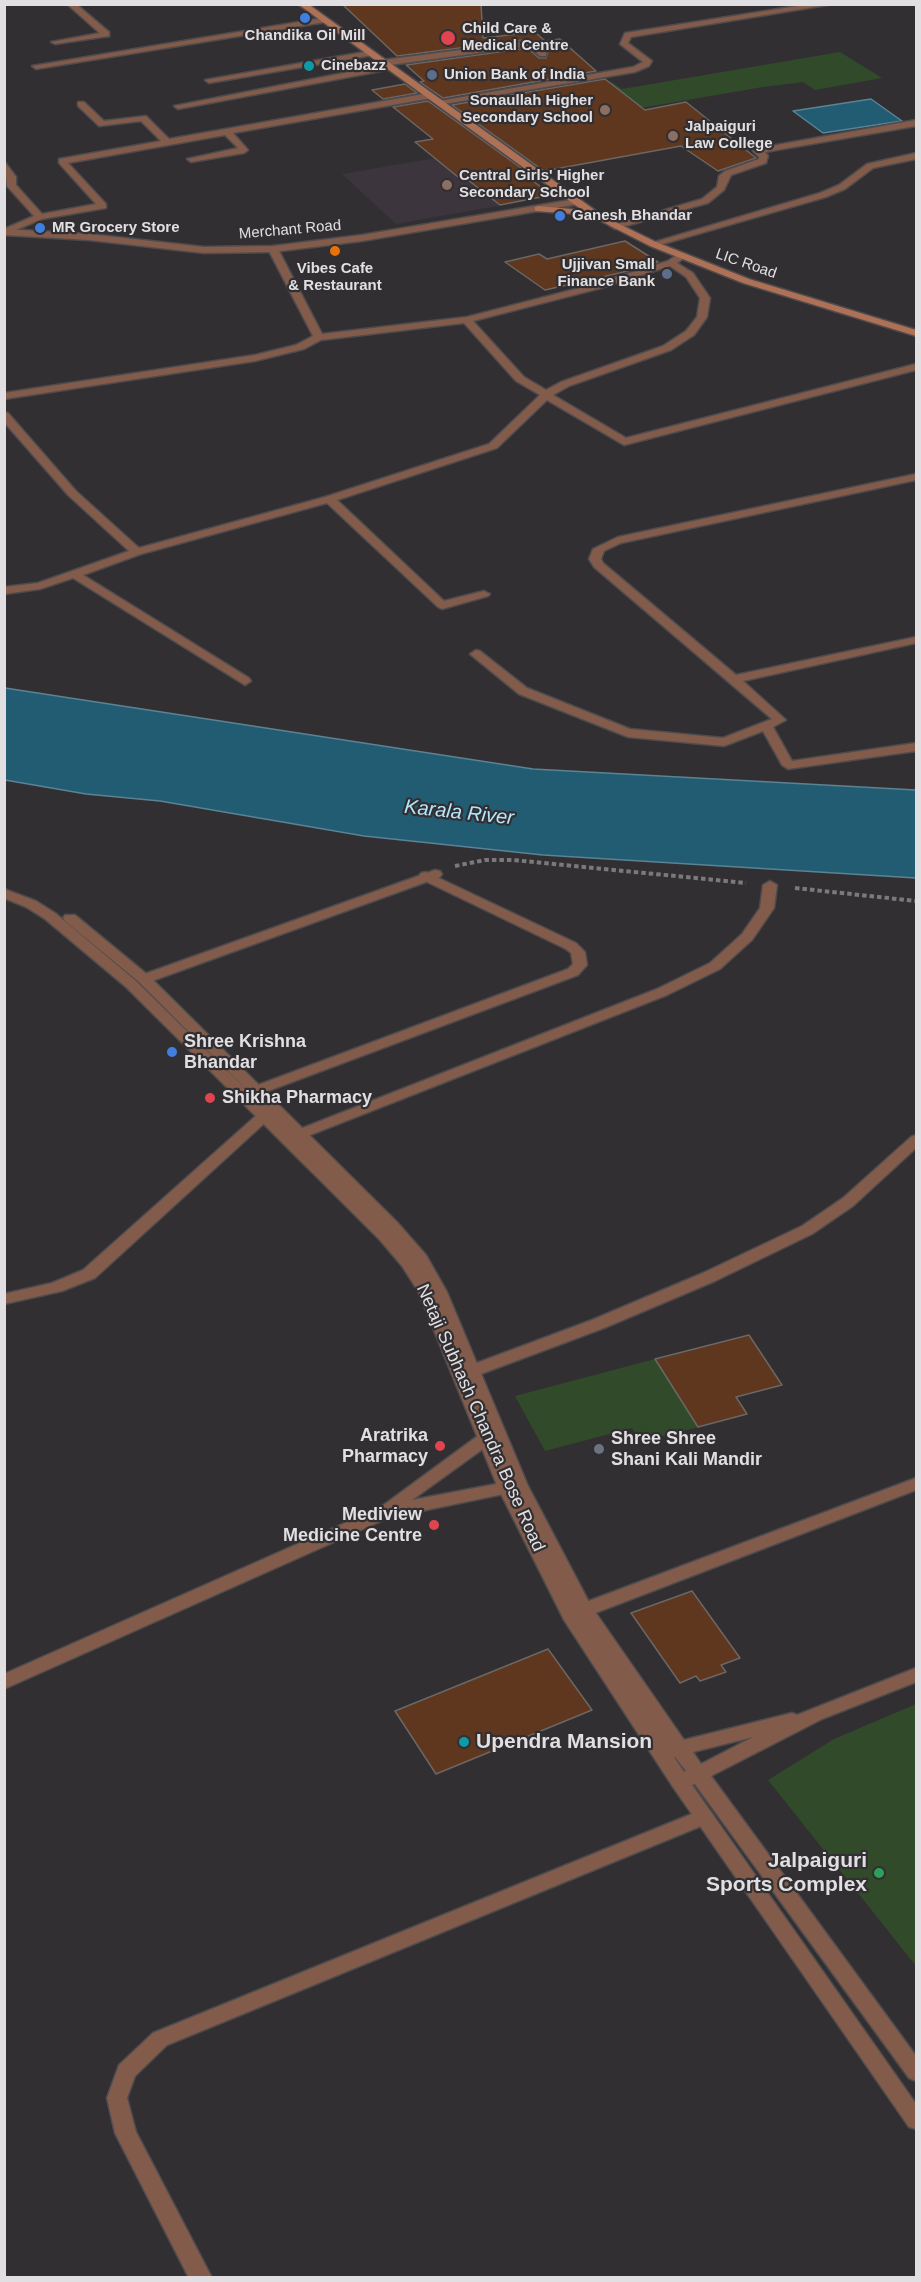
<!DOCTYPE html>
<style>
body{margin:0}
#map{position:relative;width:921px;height:2282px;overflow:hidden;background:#322f32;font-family:Helvetica,sans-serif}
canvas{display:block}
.frame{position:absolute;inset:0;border:6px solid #e1dfe1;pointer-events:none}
</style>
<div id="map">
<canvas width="921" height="2282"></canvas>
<div class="frame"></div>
</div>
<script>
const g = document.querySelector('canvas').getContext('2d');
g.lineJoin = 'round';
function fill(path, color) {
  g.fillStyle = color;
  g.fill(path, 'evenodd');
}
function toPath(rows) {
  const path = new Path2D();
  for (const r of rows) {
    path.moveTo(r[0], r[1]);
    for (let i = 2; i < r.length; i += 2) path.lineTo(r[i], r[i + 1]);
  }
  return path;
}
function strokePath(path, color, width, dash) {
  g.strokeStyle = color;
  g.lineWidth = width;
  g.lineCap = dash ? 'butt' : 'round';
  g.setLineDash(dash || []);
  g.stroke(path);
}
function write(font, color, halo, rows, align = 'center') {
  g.font = font + ' Helvetica,sans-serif';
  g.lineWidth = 4.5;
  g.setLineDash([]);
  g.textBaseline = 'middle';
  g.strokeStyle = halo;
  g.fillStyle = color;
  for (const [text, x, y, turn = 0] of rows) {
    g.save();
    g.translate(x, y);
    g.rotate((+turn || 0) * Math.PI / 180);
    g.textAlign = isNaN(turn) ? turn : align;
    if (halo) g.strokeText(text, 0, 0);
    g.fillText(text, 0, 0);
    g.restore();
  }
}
fill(toPath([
 [495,148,554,196,396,224,342,174]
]), '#3c353d');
fill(toPath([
 [840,52,882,78,815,90,803,82,763,87,617,112,582,87,612,82,622,89],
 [655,1359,698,1427,641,1442,632,1428,545,1451,515,1396],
 [916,1704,916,1966,768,1780,834,1739]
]), '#314a2a');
const water = toPath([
 [871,99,902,121,823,133,793,111,871,99],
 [5,688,533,769,916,790,916,878,543,855,364,836,160,801,86,794,5,780,5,688]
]);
fill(water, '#225c73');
strokePath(water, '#5b8394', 1.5);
const building = toPath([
 [342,4,481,4,483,38,535,32,545,41,560,39,596,71,443,98,420,82,424,81,406,65,527,48,539,58,546,58,548,52,530,39,397,56,342,4],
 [605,79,645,110,686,102,756,158,718,171,681,146,544,171,452,105,605,79],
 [405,84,417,93,383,99,372,90,405,84],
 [428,101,528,173,524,174,551,195,500,205,463,176,458,177,415,142,433,139,393,107,428,101],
 [625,241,658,262,628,271,545,290,505,262,539,254,547,259,625,241],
 [749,1335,782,1385,736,1397,747,1414,698,1427,655,1359,749,1335],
 [692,1591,740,1658,721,1665,726,1672,700,1681,696,1676,680,1683,631,1613,692,1591],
 [548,1649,592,1710,436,1774,395,1711,548,1649]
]);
fill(building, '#5f361e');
strokePath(building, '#6b6764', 1.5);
const service = toPath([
 [106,32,109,32,109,36,55,44,51,42,106,32],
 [429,93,433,96,432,98,233,133,248,150,244,153,191,162,187,159,238,148,225,135,68,163,106,204,106,208,42,219,4,235,4,229,34,216,7,186,4,161,16,177,16,185,42,214,96,204,59,163,59,159,161,141,141,121,99,126,78,106,78,102,84,102,104,121,146,116,169,139,429,93],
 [435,870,440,871,442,874,440,877,149,982,139,982,137,979,139,976,435,870]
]);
const minor = toPath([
 [67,4,76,4,109,32,109,36,103,36,67,4],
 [810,4,833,4,631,37,628,43,652,61,649,66,635,72,438,105,434,102,633,67,643,62,620,44,625,33,810,4],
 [323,18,327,20,326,22,36,69,32,66,323,18],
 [530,41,546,52,546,56,540,56,528,46,390,65,393,67,392,69,178,109,174,106,385,65,379,63,383,60,530,41],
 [370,51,374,53,373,55,209,83,205,80,370,51],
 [916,120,916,126,765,152,768,156,766,163,731,175,724,190,708,203,615,229,610,226,702,199,717,187,719,176,725,171,759,159,759,157,753,151,754,149,916,120],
 [916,153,916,159,873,168,845,189,826,197,656,246,648,244,820,193,839,185,867,164,916,153],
 [273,246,278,249,322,334,467,317,595,284,668,261,678,254,684,254,684,258,677,263,693,273,710,298,707,317,694,335,671,350,569,386,553,395,626,438,916,364,916,370,624,445,547,400,497,448,337,500,444,601,484,591,490,594,488,596,442,609,438,607,327,503,141,554,83,575,249,678,251,681,245,685,73,578,40,589,4,594,4,587,38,583,129,551,68,495,4,422,4,412,8,413,76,491,139,548,325,497,489,444,540,395,516,381,464,323,321,340,304,349,255,361,4,399,4,393,255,355,296,345,313,336,268,249,273,246],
 [670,266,686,277,700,298,697,317,686,331,663,346,561,382,546,390,524,377,473,321,601,288,670,266],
 [916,474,916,480,621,543,604,551,601,559,603,563,736,675,916,637,916,643,743,681,786,720,773,727,792,761,916,743,916,751,788,769,782,765,763,731,724,746,628,737,519,694,470,654,476,650,480,651,527,688,630,729,723,738,772,719,594,567,589,559,593,549,618,537,916,474],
 [426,872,576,943,585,952,587,965,578,975,260,1094,250,1094,248,1091,250,1088,568,969,573,964,571,953,566,949,421,879,419,876,421,873,426,872],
 [770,881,777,885,774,908,752,940,720,969,667,995,305,1137,300,1139,293,1134,295,1131,657,989,710,963,742,934,760,908,763,885,770,881],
 [264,1111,271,1116,269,1119,95,1278,62,1291,4,1304,4,1294,52,1283,83,1270,259,1113,264,1111],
 [916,1135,916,1148,853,1206,812,1234,715,1281,604,1328,478,1375,472,1377,466,1375,464,1371,466,1367,592,1320,703,1273,802,1226,843,1198,911,1137,916,1135],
 [485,1433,491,1435,493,1439,491,1443,412,1500,507,1482,513,1484,516,1488,513,1492,388,1518,4,1689,4,1674,381,1507,479,1435,485,1433],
 [916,1478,916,1490,590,1615,584,1617,578,1615,575,1610,578,1605,916,1478],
 [704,1809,711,1812,714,1817,711,1822,167,2045,135,2076,127,2098,136,2132,212,2278,189,2278,115,2133,107,2098,119,2065,153,2033,704,1809]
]);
const tertiary = toPath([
 [576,199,581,202,579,204,362,241,273,252,204,253,89,240,4,235,4,229,89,234,204,247,273,246,362,235,576,199],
 [4,889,36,901,55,913,136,981,262,1105,139,982,65,921,63,918,65,915,75,915,149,976,397,1222,426,1255,447,1292,528,1486,591,1606,684,1740,792,1713,797,1715,916,1668,916,1682,822,1719,711,1776,916,2056,916,2081,909,2078,695,1784,692,1785,916,2104,916,2129,909,2127,673,1787,564,1620,498,1488,418,1291,402,1266,379,1239,126,987,45,919,26,907,4,898,4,889],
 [753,1737,701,1764,693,1752,753,1737],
 [674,1757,675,1757,686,1771,684,1772,674,1757]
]);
const secondary = toPath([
 [298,4,308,4,603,216,656,242,749,279,916,330,916,336,743,283,650,246,589,215,535,211,535,207,538,206,582,210,298,4]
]);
strokePath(service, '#4e4b4e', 3);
strokePath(minor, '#4e4b4e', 3);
strokePath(tertiary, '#4e4b4e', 3);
strokePath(secondary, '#4e4b4e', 3);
strokePath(toPath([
 [455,866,485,860,513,860,746,883],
 [795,888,916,901]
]), '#7b797b', 4, [4.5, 3]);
fill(service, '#825b4a');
fill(minor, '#825b4a');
fill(tertiary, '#825b4a');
fill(secondary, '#af7156');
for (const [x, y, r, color] of [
 [305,18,6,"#3f7fe0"],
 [448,38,8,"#e0444e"],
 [309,66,6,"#0f9aa8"],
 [432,75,6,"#5c6f8a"],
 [605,110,6,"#8d6e63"],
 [673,136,6,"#8d6e63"],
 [447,185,6,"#8d6e63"],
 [560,216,6,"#3f7fe0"],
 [40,228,6,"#3f7fe0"],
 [335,251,6,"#e8710a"],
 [667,274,6,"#5c6f8a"],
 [172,1052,6,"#3f7fe0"],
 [210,1098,6,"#e0444e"],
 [440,1446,6,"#e0444e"],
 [599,1449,6,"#6b7280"],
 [434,1525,6,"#e0444e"],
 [464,1742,6,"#0f9aa8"],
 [879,1873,6,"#2e9e5b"]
]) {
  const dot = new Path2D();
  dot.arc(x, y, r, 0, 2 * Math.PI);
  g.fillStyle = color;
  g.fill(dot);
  strokePath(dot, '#322f32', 2);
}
write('bold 15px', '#e1dfe1', '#322f32', [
 ["Child Care &",462,29],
 ["Medical Centre",462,46],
 ["Chandika Oil Mill",305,36,"center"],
 ["Cinebazz",321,66],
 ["Union Bank of India",444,75],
 ["Sonaullah Higher",593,101,"right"],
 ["Secondary School",593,118,"right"],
 ["Jalpaiguri",685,127],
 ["Law College",685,144],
 ["Central Girls' Higher",459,176],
 ["Secondary School",459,193],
 ["Ganesh Bhandar",572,216],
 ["MR Grocery Store",52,228],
 ["Ujjivan Small",655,265,"right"],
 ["Finance Bank",655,282,"right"],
 ["Vibes Cafe",335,269,"center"],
 ["& Restaurant",335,286,"center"]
], 'left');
write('15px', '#e1dfe1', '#322f32', [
 ["Merchant Road",290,230,-5],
 ["LIC Road",746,264,19]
]);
write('bold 18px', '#e1dfe1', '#322f32', [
 ["Shree Krishna",184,1042],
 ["Bhandar",184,1063],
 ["Shikha Pharmacy",222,1098],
 ["Aratrika",428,1436,"right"],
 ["Pharmacy",428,1457,"right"],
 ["Shree Shree",611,1439],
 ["Shani Kali Mandir",611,1460],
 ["Mediview",422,1515,"right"],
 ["Medicine Centre",422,1536,"right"]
], 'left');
write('18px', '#e1dfe1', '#322f32', [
 ["Netaji Subhash Chandra Bose Road",480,1418,66]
]);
write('italic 20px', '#b4e7fd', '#322f32', [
 ["Karala River",459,813,6]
]);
write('bold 21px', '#e1dfe1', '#322f32', [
 ["Upendra Mansion",476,1742],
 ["Jalpaiguri",867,1861,"right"],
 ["Sports Complex",867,1885,"right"]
], 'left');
</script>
